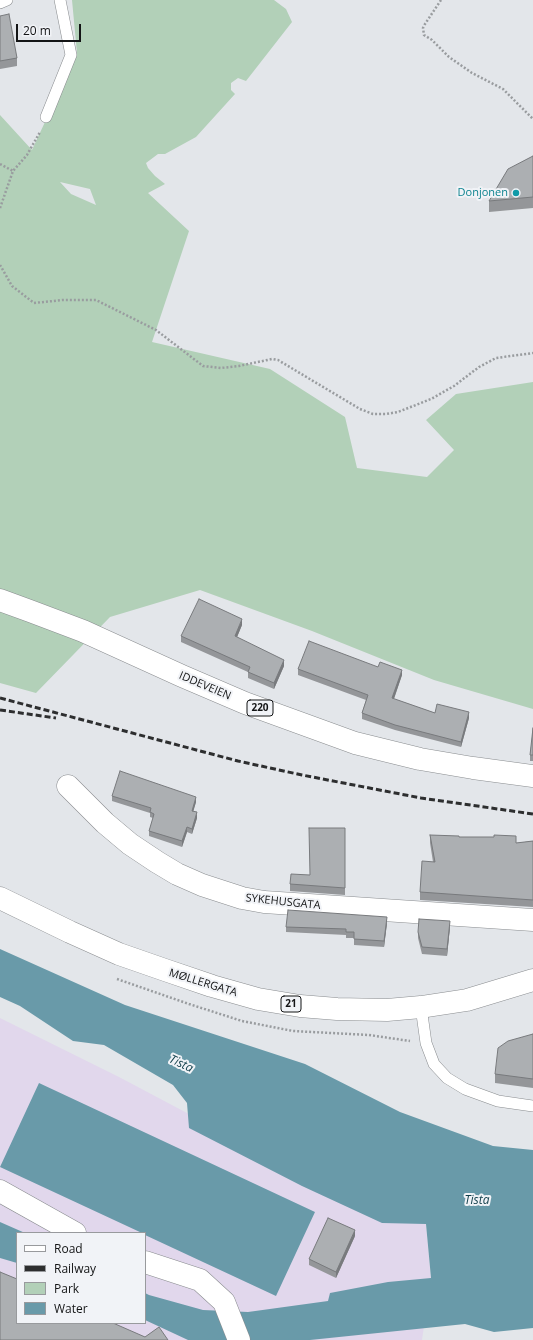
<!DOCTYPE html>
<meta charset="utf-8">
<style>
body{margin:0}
#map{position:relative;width:533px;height:1340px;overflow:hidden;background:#e3e6ea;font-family:"Open Sans",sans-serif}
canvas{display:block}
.legend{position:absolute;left:16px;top:1232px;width:130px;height:92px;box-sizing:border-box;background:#f1f3f7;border:1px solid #989a9d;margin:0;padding:5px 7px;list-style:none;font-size:12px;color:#131415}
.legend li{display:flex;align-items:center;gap:8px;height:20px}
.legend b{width:20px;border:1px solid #989a9d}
.scale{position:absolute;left:16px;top:24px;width:65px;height:18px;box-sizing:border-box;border:2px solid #131415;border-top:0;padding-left:5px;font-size:12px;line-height:14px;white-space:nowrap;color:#131415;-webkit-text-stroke:3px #f1f3f7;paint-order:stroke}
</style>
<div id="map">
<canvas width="533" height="1340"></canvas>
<ul class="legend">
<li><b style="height:5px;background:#fff"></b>Road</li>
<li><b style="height:5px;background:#2d2e2f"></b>Railway</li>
<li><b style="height:11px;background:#b2d0b8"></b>Park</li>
<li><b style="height:11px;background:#699aa9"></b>Water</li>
</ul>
<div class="scale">20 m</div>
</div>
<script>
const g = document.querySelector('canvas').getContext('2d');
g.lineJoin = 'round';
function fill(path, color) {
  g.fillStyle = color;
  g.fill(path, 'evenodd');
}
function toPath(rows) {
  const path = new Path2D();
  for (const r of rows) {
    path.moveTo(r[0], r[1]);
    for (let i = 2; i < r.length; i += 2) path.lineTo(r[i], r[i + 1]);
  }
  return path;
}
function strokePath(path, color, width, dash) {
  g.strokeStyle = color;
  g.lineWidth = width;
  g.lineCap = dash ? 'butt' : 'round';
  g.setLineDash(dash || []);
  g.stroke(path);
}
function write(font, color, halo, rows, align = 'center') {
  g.font = font + ' "Open Sans",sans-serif';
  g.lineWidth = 4;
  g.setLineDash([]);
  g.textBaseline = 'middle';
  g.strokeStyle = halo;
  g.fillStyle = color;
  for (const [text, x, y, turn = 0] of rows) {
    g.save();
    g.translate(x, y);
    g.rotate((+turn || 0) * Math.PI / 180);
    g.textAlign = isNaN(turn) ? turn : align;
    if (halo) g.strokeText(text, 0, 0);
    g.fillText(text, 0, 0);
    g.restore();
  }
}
fill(toPath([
 [0,1018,119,1077,372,1211,426,1224,431,1278,422,1340,0,1340],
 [17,1233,145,1233,145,1323,17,1323]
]), '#e1d7ec');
fill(toPath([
 [72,0,274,0,286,9,292,22,246,81,238,78,231,83,231,90,235,94,196,137,165,154,158,154,146,163,148,168,155,176,165,184,148,193,189,231,152,342,270,369,345,417,357,468,427,477,454,450,426,420,456,394,533,382,533,709,434,680,312,631,200,590,110,617,36,693,0,683,0,115,32,150,77,53],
 [60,182,90,189,96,205,71,194]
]), '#b2d0b8');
fill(toPath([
 [0,949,125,1005,305,1064,400,1112,493,1146,533,1150,533,1328,494,1332,465,1324,310,1340,188,1340,145,1320,145,1293,149,1295,203,1310,248,1312,328,1301,330,1293,388,1282,431,1278,426,1224,382,1223,302,1186,189,1128,187,1103,173,1085,104,1045,73,1041,20,1006,0,997],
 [39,1083,315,1212,276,1296,145,1235,145,1233,142,1233,0,1167],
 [0,1222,25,1233,17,1233,17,1263,0,1258]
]), '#699aa9');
const service = toPath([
 [0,3,7,0],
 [46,117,71,55,60,0],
 [421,1007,426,1043,434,1064,447,1078,465,1089,498,1101,533,1106]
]);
const minor = toPath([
 [68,786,105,823,130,844,157,862,177,874,202,885,242,898,264,902,533,920],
 [0,1191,75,1233],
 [145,1262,200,1280,224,1302,239,1340]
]);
const primary = toPath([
 [0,600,30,611,83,631,182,676,245,703,355,743,420,759,473,768,533,776],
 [0,898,70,932,119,954,165,970,212,986,258,999,300,1006,337,1009,387,1010,421,1007,467,1000,533,980]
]);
strokePath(service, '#898c8f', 12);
strokePath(minor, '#898c8f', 23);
strokePath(primary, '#898c8f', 23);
strokePath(toPath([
 [441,0,425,24,423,28,424,35,432,40,449,57,472,73,503,89,533,119],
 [0,164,13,171],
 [0,208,13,171,27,155,40,132],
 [0,265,12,286,34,303,63,300,96,300,156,330,203,366,221,368,239,366,272,359,278,360,360,409,373,414,386,414,398,412,431,399,454,386,479,367,496,358,533,353],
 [117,979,189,1004,242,1021,293,1031,369,1035,410,1041]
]), '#999c9f', 2.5, [2, 2]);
strokePath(service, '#fff', 11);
strokePath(minor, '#fff', 22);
strokePath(primary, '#fff', 22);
strokePath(toPath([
 [0,698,238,761,302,775,421,798,533,814],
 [0,710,56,718]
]), '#2d2e2f', 3, [6, 3]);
fill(toPath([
 [0,16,17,58,17,66,0,69],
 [533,156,533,208,489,212,489,201],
 [242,625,237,637,284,666,274,689,248,678,248,672,181,642,181,636],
 [298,669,402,675,394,699,435,713,469,718,461,747,395,730,362,719,362,713,366,700,298,675],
 [533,728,533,761,530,761,530,755],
 [112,796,196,802,193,811,197,818,192,834,187,832,182,847,149,836,149,831,153,818,150,817,150,813,112,801],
 [345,828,345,895,290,891,290,884,310,875],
 [430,835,459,837,516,843,533,841,533,907,420,900,420,892,433,862,430,843],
 [387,923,384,947,354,945,354,938,346,938,346,935,286,932,286,927],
 [450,927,447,956,422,954,418,938,418,932],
 [533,1034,533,1088,495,1083,495,1074],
 [355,1236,336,1278,309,1265,309,1259]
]), '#949699');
fill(toPath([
 [242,619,242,625,235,642,235,636],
 [284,660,284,666,274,689,274,683],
 [402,670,402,675,392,704,392,698],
 [469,712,469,718,461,747,461,742],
 [196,797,196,802,192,816,192,811],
 [197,812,197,818,192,834,192,829],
 [187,827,187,832,182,847,182,841],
 [387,917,387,923,384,947,384,941],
 [450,921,450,927,447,956,447,949],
 [355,1230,355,1236,336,1278,336,1272]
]), '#787a7d');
const building = toPath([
 [9,14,17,58,0,61,0,16,9,14],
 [533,156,533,197,489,201,508,169,533,156],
 [199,599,242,619,235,636,284,660,274,683,248,672,250,667,181,636,199,599],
 [309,641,378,667,380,662,402,670,392,698,435,713,437,704,469,712,461,742,395,725,362,713,368,695,298,669,309,641],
 [533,728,533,755,530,755,533,728],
 [120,771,196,797,192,811,197,812,192,829,187,827,182,841,149,831,154,814,150,812,151,808,112,796,120,771],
 [309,828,345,828,345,888,290,884,291,874,310,875,309,828],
 [430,835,459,836,459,837,494,837,494,835,516,836,516,843,533,841,533,900,420,892,422,861,435,862,430,835],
 [288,910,387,917,384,941,354,939,354,932,346,932,346,929,286,927,288,910],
 [419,919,450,921,447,949,422,947,418,932,419,919],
 [533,1034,533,1079,495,1074,498,1048,508,1041,533,1034],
 [328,1218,355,1230,336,1272,309,1259,328,1218],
 [0,1272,17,1279,17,1323,113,1323,145,1337,159,1327,168,1340,0,1340,0,1272]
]);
fill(building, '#acafb2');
strokePath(building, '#787a7d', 1);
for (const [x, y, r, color] of [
 [516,193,4,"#0f9aa8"]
]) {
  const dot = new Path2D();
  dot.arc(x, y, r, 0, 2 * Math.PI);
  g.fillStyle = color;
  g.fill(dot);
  strokePath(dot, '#f1f3f7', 1.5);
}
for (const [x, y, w] of [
 [260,708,26],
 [291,1004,20]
]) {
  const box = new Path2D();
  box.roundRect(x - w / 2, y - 8, w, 16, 3);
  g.fillStyle = '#f1f3f7';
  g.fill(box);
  strokePath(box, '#131415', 1);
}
write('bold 10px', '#131415', null, [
 ["220",260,708],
 ["21",291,1004]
]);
write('11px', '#0d838f', '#f1f3f7', [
 ["Donjonen",508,193]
], 'right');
write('11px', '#131415', '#f1f3f7', [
 ["IDDEVEIEN",205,686,23],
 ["SYKEHUSGATA",283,902,6],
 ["MØLLERGATA",203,983,17]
]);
write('italic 12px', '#0f3d49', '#f1f3f7', [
 ["Tista",181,1064,25],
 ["Tista",477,1201]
]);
</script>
